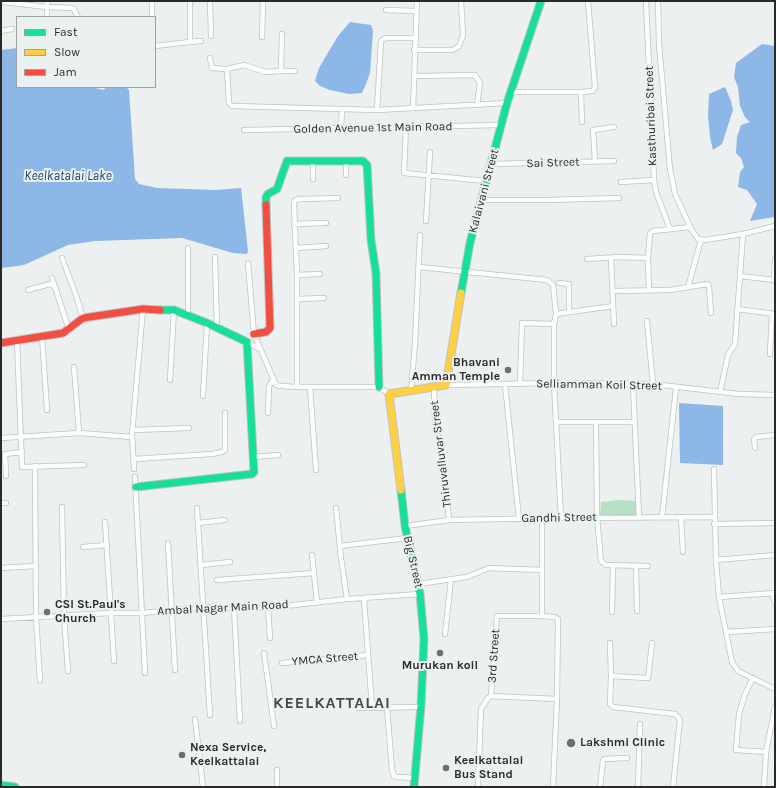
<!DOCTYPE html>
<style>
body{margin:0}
#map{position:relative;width:776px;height:788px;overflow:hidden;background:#ecf0f0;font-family:Karla,sans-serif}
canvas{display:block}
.frame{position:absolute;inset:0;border:2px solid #292b2b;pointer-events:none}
.legend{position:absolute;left:16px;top:16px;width:140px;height:72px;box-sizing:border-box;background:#ebf1f1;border:1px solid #9da2a2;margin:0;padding:5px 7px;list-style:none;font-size:12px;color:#292b2b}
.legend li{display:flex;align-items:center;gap:8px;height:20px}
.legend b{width:20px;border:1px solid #9da2a2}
</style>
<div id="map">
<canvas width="776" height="788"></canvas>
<div class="frame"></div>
<ul class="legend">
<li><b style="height:5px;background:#16e098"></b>Fast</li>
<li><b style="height:5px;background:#ffcf43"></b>Slow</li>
<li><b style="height:5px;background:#f24e42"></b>Jam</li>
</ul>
</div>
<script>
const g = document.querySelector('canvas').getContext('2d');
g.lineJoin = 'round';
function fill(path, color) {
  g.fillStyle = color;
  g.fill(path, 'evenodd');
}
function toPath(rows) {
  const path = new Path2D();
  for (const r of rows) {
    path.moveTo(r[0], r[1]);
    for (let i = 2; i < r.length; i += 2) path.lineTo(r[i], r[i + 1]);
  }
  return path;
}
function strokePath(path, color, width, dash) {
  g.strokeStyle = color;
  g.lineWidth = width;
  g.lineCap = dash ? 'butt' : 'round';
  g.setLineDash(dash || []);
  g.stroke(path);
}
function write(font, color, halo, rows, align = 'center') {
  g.font = font + ' Karla,sans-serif';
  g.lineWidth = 4;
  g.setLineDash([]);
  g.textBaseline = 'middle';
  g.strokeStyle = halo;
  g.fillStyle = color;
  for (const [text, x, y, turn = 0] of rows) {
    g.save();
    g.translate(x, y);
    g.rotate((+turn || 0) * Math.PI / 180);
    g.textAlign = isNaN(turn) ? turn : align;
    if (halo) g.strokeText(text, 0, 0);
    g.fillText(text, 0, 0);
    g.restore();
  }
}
fill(toPath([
 [618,500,636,501,638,515,600,515,601,502]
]), '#b7dfc6');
fill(toPath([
 [350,22,371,25,373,31,370,73,366,84,362,93,349,94,330,90,320,86,315,81,319,68,326,56,338,36],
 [762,44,775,46,775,217,750,221,757,204,747,190,738,187,740,172,744,167,741,158,736,153,737,137,741,125,750,122,745,117,740,106,738,87,734,77,736,63],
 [17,48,17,87,92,87,103,90,107,87,126,87,129,90,135,179,139,184,157,188,216,190,241,188,248,251,247,254,233,253,182,238,95,241,68,245,24,265,1,268,1,50],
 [725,87,731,101,733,110,722,144,713,150,710,137,708,116,709,94],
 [679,403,723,406,723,465,680,463]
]), '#8cb7e6');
const street = toPath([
 [190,1,190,42,201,41],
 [210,1,211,36],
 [646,1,654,180,656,192,670,229],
 [658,1,659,44,670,169,675,194,691,229,698,239,705,240,743,234,775,226],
 [3,2,47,7,73,8,78,17],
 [386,10,416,11],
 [47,17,47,1],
 [152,17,152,1],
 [1,31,12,29],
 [262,37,263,1],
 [155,46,190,42],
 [414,50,453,50,459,46,463,36,461,1],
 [210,58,212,68,227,69,229,103,232,106,377,110,507,103],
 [227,69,244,65,265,72,281,71,282,34],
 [281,71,295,71],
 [414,76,475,75,480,83,477,105],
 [511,92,581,92,593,91,595,87,588,1],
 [581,92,582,122],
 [413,108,417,1],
 [377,110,381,41,385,38,415,38],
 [406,127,404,173,486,181],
 [341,128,342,109],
 [244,130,502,125],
 [595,161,593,130,614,127],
 [491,164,614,161],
 [346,175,346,161],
 [313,179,313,161],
 [621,182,654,180],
 [482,200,549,200,619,198],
 [426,221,430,152],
 [294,224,326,223],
 [296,248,326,246],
 [215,257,217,328],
 [62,258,76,295,83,318],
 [611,258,614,324],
 [648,258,649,290],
 [587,259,619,257,648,258,650,233,653,231,690,227],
 [248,263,254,334,276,385,281,386,297,387,379,387,389,394],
 [419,267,547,280,553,285,556,314,554,324,554,383,561,518],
 [297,275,320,274],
 [740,276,775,280],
 [52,278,69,330],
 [774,280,775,260],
 [559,283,569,284,569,312],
 [688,287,701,240],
 [28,290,50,284,53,285,55,288],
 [613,291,670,290,708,284,709,286,711,313],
 [297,299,324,298],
 [737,309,775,314],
 [556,314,613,306],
 [188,316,188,248],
 [647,321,653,384],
 [42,336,47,410],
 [17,340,22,467,84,465],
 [247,342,260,349],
 [770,354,772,314],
 [74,367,79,433,132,437],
 [170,380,174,310],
 [505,384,519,519],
 [520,384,522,323,554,324],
 [633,384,639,517],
 [446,385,554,383,653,384,739,394,775,395],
 [297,387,297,275,294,204,295,200,301,199,338,198],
 [310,387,316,470],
 [434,387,435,422,443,461,449,520],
 [411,391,415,343,420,235],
 [720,392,728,355,735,344,743,234],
 [203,396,207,323],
 [268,413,269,386,273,380],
 [556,422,634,422],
 [596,423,597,517,601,561,606,565,648,566],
 [133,430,189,428],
 [1,438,79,433],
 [755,448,754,439,756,437,775,435],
 [253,457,278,455],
 [134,459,212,454,222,452,225,450,225,413],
 [35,466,36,617,40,681],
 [134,469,132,434,143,309],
 [714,469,716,560,719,597,732,662,738,671,775,689],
 [6,476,5,454,22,452],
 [135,477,145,673],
 [1,503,6,503],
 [62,507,64,616,68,671],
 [197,508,210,715],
 [336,508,341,558,347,599],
 [662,517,676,388],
 [681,517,683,552],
 [542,518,542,616],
 [105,522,114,661],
 [198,523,225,520],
 [714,524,775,523],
 [405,526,449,520,563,518,714,517],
 [168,543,175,670],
 [340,546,407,538],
 [83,547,107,545],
 [312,555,317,602],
 [716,560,775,555],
 [201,565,230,562],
 [636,566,637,611],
 [1,568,35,566],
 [217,580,314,573],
 [418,584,467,577,489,568,542,570],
 [772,593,775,603],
 [719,597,775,593],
 [364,599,372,707],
 [234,608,240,721],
 [268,608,270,638],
 [612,612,613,566],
 [1,619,110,613,142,613,204,607,268,608,347,599,420,594],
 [726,632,775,629],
 [445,634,451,579],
 [610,643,611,676],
 [652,643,648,678,611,676,610,704,613,707,675,714,680,719,673,787],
 [264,653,274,726],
 [282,663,368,655],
 [753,678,745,694,739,714,736,750,766,752],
 [491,696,497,616,542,616,555,617,558,619,557,699,553,787],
 [491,696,557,699],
 [387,707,392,770,394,776,397,777,415,778],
 [358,708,421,707],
 [195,719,203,787],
 [277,787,277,770],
 [478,787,481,709,488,698,491,696],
 [600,787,603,760,605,759,627,758],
 [638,787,640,724],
 [764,787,766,752,775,707]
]);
const fast = toPath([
 [266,205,266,197,268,194,277,189,287,161,363,161,367,165,371,240,376,273,379,387],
 [461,293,470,243,507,103,541,1],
 [136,487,252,474,254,472,247,342,207,323,174,310,160,310],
 [401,490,405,526,420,594,424,639,421,706,414,787],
 [1,785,15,787]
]);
const slow = toPath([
 [401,490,389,394,446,385,461,293]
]);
const jam = toPath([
 [254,334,266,332,270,328,266,205],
 [1,343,63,333,83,318,143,309,160,310]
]);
strokePath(street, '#c1c3c3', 6);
strokePath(fast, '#c1c3c3', 9);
strokePath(slow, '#c1c3c3', 9);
strokePath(jam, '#c1c3c3', 9);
strokePath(street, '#fcfdfd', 4.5);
strokePath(fast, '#16e098', 7);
strokePath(slow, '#ffcf43', 7);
strokePath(jam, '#f24e42', 7);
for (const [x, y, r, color] of [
 [508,370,4,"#6d7070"],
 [47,612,4,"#6d7070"],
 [440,653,4,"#6d7070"],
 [571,743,5,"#6d7070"],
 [182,755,4,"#6d7070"],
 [446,768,4,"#6d7070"]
]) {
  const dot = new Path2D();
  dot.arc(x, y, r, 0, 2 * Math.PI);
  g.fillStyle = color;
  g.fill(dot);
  strokePath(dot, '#ebf1f1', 1.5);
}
write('12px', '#292b2b', '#ebf1f1', [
 ["Kasthuribai Street",651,116,-92],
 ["Golden Avenue 1st Main Road",373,128,-1],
 ["Sai Street",553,163,-2],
 ["Kalaivani Street",484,191,-75],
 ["Selliamman Koil Street",599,385,1],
 ["Thiruvalluvar Street",441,454,-97],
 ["Gandhi Street",559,518,-1],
 ["Big Street",413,562,77],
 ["Ambal Nagar Main Road",223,608,-3],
 ["3rd Street",494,656,-86],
 ["YMCA Street",325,659,-5]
]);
write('bold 12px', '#292b2b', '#ebf1f1', [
 ["Bhavani",500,363,"right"],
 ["Amman Temple",500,377,"right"],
 ["CSI St.Paul's",55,605],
 ["Church",55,619],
 ["Murukan koil",440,666,"center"],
 ["Lakshmi Clinic",580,743],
 ["Nexa Service,",190,748],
 ["Keelkattalai",190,762],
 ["Keelkattalai",454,761],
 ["Bus Stand",454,775]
], 'left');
write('italic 13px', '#18416d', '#ebf1f1', [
 ["Keelkatalai Lake",68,176]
]);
g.letterSpacing = '1px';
write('bold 16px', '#454949', '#ebf1f1', [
 ["KEELKATTALAI",332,703]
]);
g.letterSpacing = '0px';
</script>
